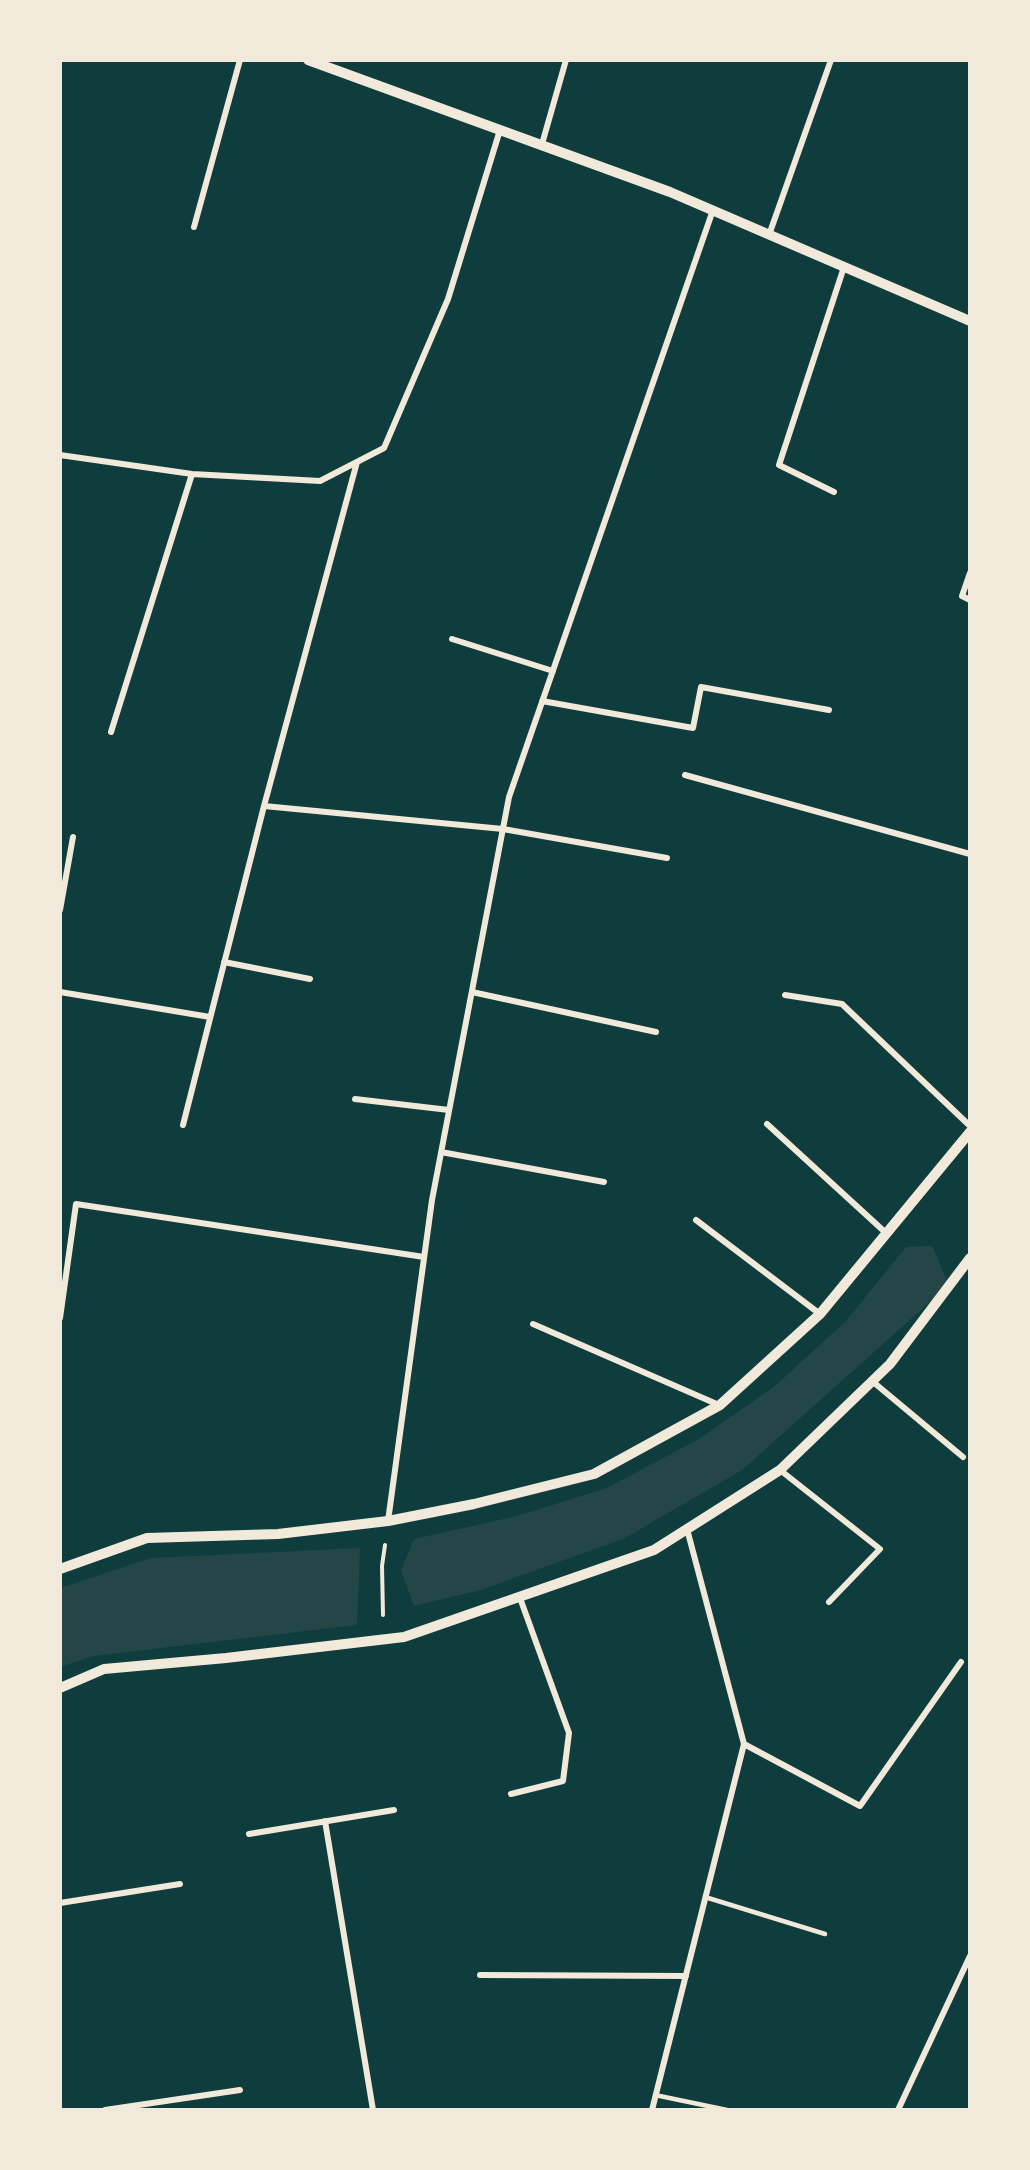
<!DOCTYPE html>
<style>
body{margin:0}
#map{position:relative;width:1030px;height:2170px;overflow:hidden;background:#0f3d3e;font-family:"IBM Plex Sans",sans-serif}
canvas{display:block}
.frame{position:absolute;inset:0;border:62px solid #f1e9da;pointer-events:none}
</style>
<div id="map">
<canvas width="1030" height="2170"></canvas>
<div class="frame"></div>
</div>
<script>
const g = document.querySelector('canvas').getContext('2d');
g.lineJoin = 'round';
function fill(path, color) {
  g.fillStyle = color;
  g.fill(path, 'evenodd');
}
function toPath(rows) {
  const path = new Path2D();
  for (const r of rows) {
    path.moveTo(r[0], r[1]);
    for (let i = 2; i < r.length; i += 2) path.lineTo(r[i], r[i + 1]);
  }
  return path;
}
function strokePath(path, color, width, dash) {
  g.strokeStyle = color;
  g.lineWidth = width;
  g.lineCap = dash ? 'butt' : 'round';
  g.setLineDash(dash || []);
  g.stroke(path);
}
fill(toPath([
 [932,1246,949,1285,742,1470,625,1538,481,1590,414,1606,401,1570,414,1539,517,1516,607,1488,699,1439,775,1386,846,1321,906,1247],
 [360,1548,357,1625,93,1656,60,1667,60,1588,151,1558]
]), '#244646');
strokePath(toPath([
 [383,1615,382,1566,385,1545]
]), '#f1e9da', 4);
strokePath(toPath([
 [705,1897,825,1934],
 [655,2095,727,2110]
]), '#f1e9da', 4.5);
strokePath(toPath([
 [542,144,566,60],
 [194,227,240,60],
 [769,235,831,60],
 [60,455,192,474,320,481,384,448,448,299,500,130],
 [834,492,779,465,844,267],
 [970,573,962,596,970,600],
 [452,639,553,671],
 [542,701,693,728,701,687,829,710],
 [111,732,192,474],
 [685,775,970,854],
 [264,806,503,829,667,858],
 [60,910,73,837],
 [224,962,310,979],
 [60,992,210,1017],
 [472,992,656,1032],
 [785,995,842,1004,970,1126],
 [355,1099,449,1110],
 [767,1124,886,1233],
 [183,1125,264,806,357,462],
 [441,1152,604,1182],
 [696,1220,820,1314],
 [60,1318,76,1204,424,1257],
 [533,1324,719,1405],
 [872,1381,963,1457],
 [780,1470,880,1549,829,1602],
 [388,1521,432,1200,509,797,713,210],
 [687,1529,744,1744,860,1806,961,1662],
 [511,1794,563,1781,569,1733,520,1598],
 [325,1821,373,2110],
 [249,1834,394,1810],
 [60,1903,180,1884],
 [480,1975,686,1976],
 [105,2110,240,2090],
 [652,2110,744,1744],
 [898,2110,970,1956]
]), '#f1e9da', 6);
strokePath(toPath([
 [308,60,670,192,970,321],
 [60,1569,147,1538,278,1534,388,1521,474,1504,594,1474,720,1405,820,1314,970,1132],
 [60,1688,104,1669,226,1658,404,1637,654,1550,780,1470,890,1364,970,1258]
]), '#f1e9da', 10);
</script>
